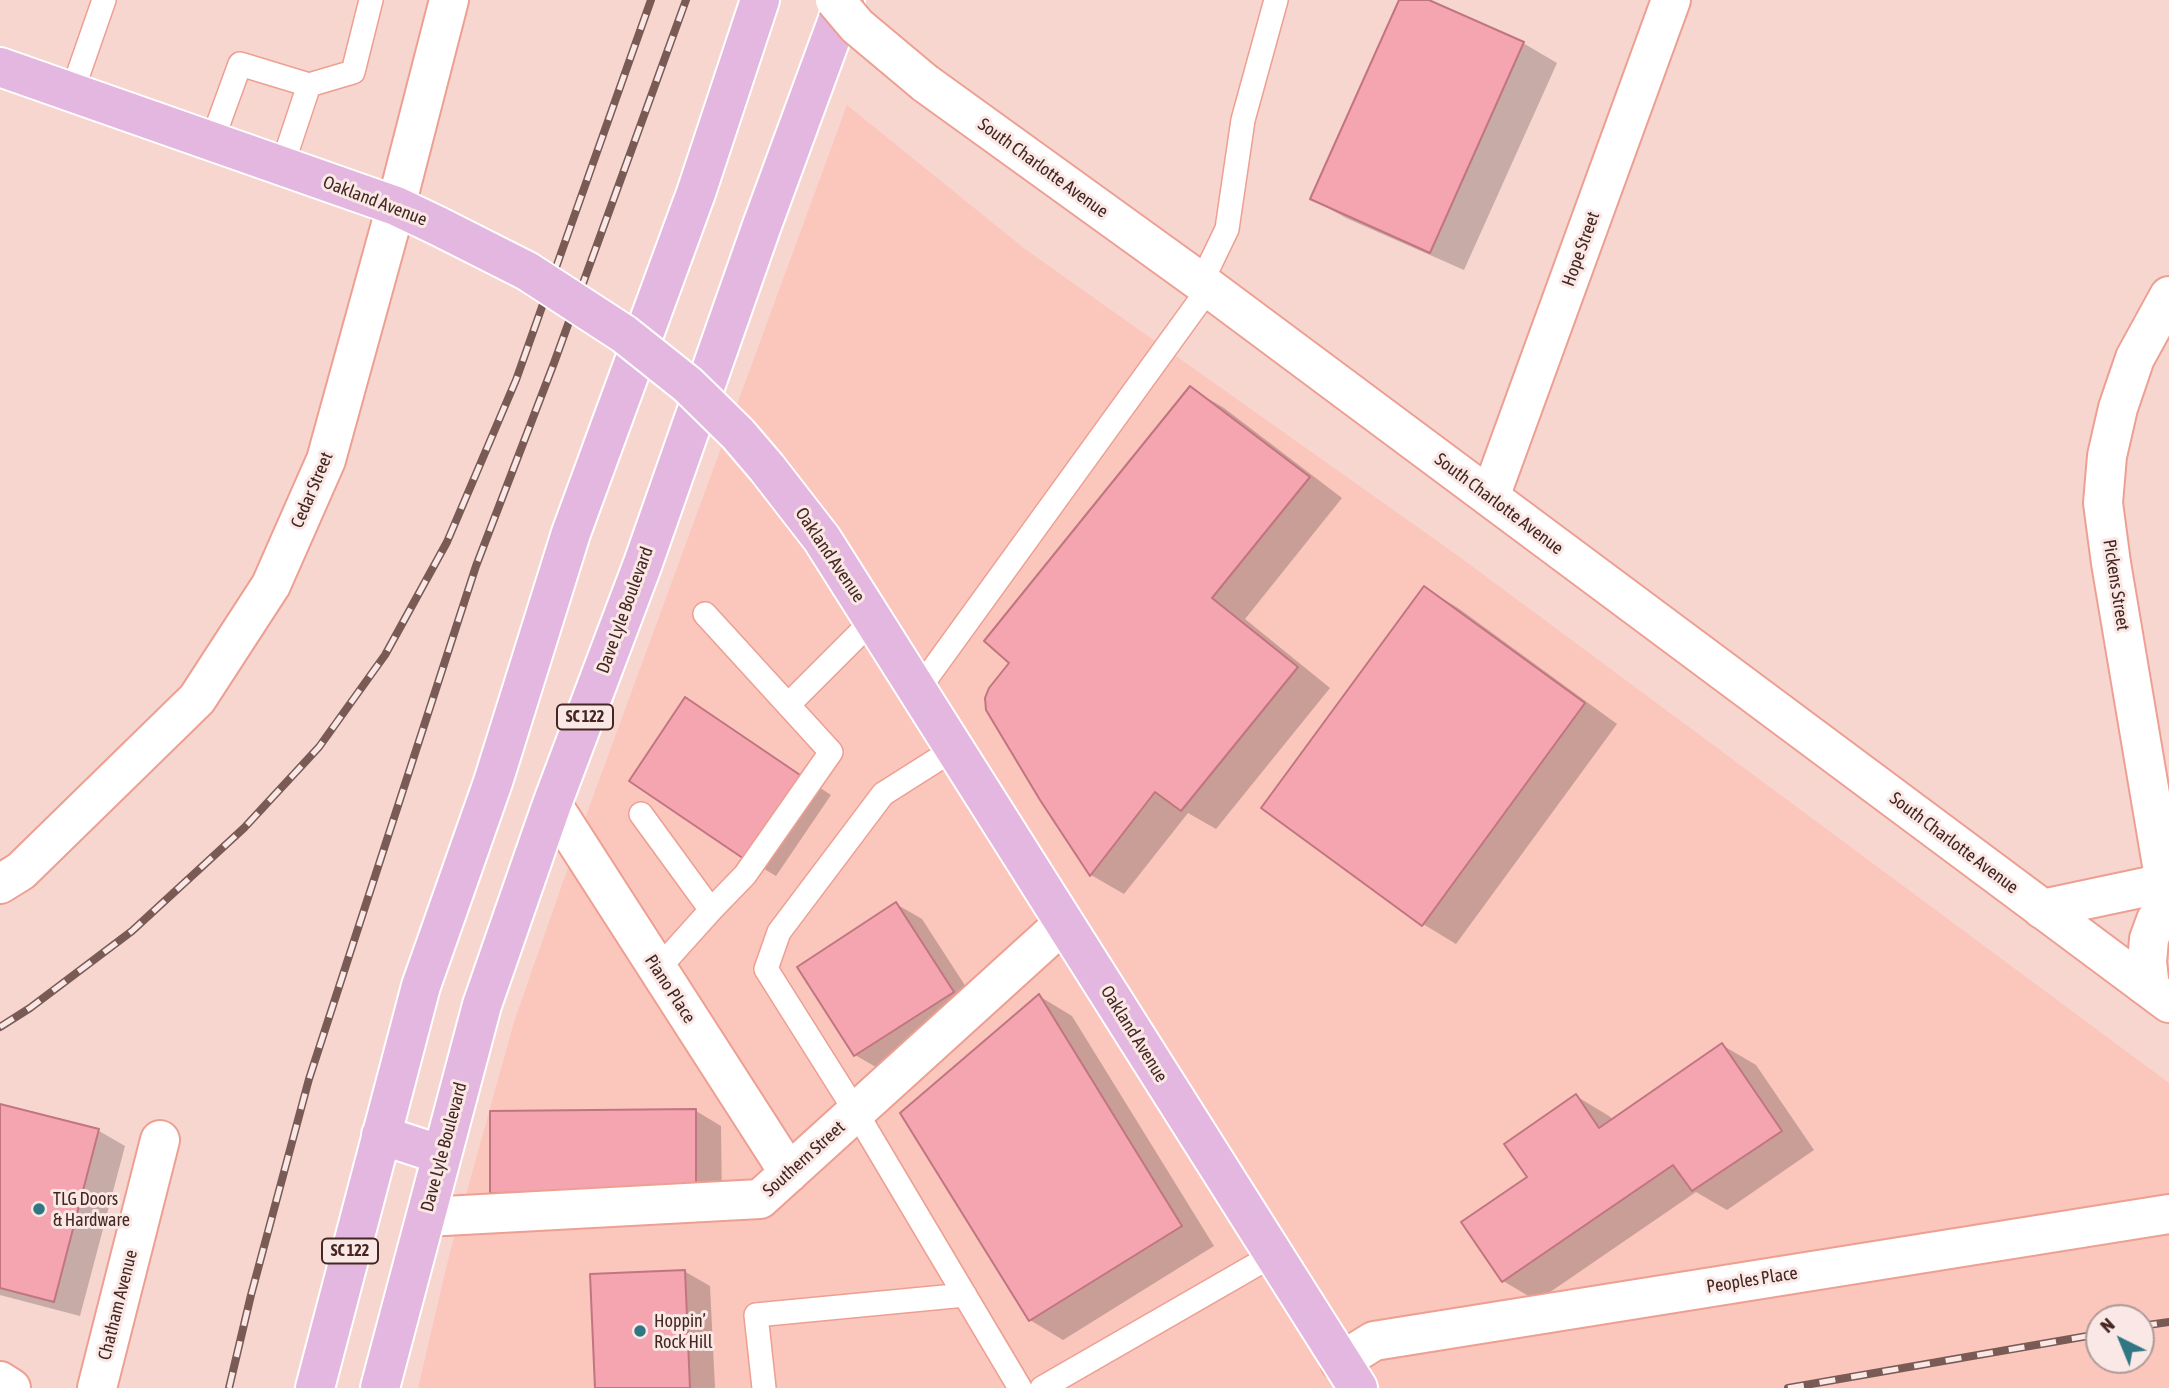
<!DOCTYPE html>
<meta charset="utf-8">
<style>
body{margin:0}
#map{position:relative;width:2169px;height:1388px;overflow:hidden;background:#f8d6d0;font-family:"Asap Condensed",sans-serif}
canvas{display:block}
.north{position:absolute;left:2085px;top:1304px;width:70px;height:70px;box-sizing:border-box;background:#f9e8e5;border:2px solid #b19a97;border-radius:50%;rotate:317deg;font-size:19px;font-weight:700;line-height:28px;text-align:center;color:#452621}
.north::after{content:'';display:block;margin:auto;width:24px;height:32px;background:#317783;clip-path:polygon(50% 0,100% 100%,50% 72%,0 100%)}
</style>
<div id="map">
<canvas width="2169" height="1388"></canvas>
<div class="north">N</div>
</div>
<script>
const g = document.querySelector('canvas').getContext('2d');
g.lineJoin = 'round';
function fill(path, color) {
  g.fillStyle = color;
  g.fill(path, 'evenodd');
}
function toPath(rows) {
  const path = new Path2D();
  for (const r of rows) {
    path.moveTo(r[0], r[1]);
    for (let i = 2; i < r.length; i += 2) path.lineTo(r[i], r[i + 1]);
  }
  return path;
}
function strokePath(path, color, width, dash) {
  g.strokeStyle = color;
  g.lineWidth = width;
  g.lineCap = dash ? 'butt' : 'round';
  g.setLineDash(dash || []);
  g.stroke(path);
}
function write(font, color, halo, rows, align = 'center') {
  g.font = font + ' "Asap Condensed",sans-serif';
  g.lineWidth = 6;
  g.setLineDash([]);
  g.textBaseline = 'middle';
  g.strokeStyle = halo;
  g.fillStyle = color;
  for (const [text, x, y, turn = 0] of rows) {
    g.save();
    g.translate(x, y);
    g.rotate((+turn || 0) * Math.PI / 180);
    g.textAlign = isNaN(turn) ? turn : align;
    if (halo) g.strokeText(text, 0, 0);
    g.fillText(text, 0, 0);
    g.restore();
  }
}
fill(toPath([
 [847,105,1025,249,1457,555,2169,1083,2169,1388,418,1388,449,1256,514,1022,587,813],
 [2099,1318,2141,1318,2141,1360,2099,1360]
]), '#fbc6bc');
fill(toPath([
 [1401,0,1424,0,1523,43,1557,63,1464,270,1346,218,1312,199],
 [1190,388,1224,408,1342,498,1245,619,1330,688,1216,829,1188,813,1124,894,1091,875,1041,799,1011,663],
 [1425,588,1458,608,1617,724,1456,944,1423,924],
 [686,700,831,795,776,876,751,861],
 [896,904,922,919,979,1007,881,1070,855,1055],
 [1039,996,1072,1016,1214,1246,1063,1340,1030,1320],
 [1722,1045,1756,1065,1814,1150,1727,1210,1696,1192,1537,1301,1503,1281,1464,1223,1529,1178,1576,1096,1609,1116,1613,1120],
 [0,1105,99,1131,125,1146,80,1316,0,1295],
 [696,1111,721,1126,722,1206,518,1207,492,1192],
 [684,1271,710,1286,715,1388,597,1388]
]), '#0003');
const building = toPath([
 [1399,0,1429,0,1524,42,1430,253,1310,199,1399,0],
 [1190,386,1310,477,1212,598,1298,667,1181,811,1155,792,1090,876,1040,800,986,710,985,698,989,688,1009,663,984,641,1190,386],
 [1424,586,1585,703,1422,926,1261,808,1424,586],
 [685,697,806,779,750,863,629,781,685,697],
 [896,902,954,992,854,1056,797,967,896,902],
 [1039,994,1182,1226,1029,1321,900,1113,1039,994],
 [1722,1043,1782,1131,1692,1191,1673,1165,1502,1282,1461,1222,1527,1177,1504,1144,1576,1094,1599,1128,1722,1043],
 [0,1104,99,1129,54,1302,0,1288,0,1104],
 [696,1109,696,1192,490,1193,490,1111,696,1109],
 [685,1270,690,1388,595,1388,590,1274,685,1270]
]);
fill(building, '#f5a5b0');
strokePath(building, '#c17581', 2);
const service = toPath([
 [309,85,353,72,371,0],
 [72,92,104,0],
 [212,141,240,64,309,85,282,166],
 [1201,283,1227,229,1243,120,1276,0],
 [918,690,1209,288],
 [788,705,873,620],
 [954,749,883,794,779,932,766,969,856,1112,1020,1388],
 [641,814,711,910,745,875,831,752,705,614],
 [658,969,711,910],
 [764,1388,756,1315,965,1295],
 [1042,1388,1273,1255]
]);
const minor = toPath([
 [1490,497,1671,0],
 [552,804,789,1173],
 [2165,883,2111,563,2103,503,2107,456,2118,408,2135,358,2169,296],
 [0,884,21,871,197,699,271,585,326,460,396,206,449,0],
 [2042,909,2169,882],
 [2145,985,2149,979,2147,962,2149,939,2156,920,2169,907],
 [426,1217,760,1199,1064,923],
 [1340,1362,1374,1341,2169,1214],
 [0,1381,11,1388],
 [97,1388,160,1140]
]);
const tertiary = toPath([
 [925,83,1209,288,2169,1003]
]);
const primary = toPath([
 [0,67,396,206,438,226],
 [767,468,822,539,1358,1388],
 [381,1135,442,1155],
 [315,1388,421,986,493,782,571,533,696,193,760,0],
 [380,1388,482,1005,552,804,642,566,761,228,845,0]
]);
strokePath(service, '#ed9f92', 26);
strokePath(minor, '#ed9f92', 42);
strokePath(tertiary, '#ed9f92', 42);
strokePath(primary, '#fff', 42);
strokePath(service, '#fff', 23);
strokePath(minor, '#fff', 38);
strokePath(tertiary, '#fff', 38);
strokePath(primary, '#e3b7df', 38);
const rail = toPath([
 [0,1027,30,1008,132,931,244,828,319,747,385,655,447,542,516,380,651,0],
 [2141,1326,2169,1322],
 [229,1388,251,1295,309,1079,476,566,554,363,686,0],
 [1788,1388,2099,1334]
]);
strokePath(rail, '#7a5a55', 8);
strokePath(rail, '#f9e8e5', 5, [16]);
const tertiaryBridge = toPath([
 [835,0,857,26,925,83]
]);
const primaryBridge = toPath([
 [438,226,527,271,624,334,688,385,738,434,767,468]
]);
strokePath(tertiaryBridge, '#ed9f92', 42, []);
strokePath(primaryBridge, '#fff', 42, []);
strokePath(tertiaryBridge, '#fff', 38);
strokePath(primaryBridge, '#e3b7df', 38);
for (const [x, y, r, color] of [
 [39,1209,7,"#317783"],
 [640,1331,7,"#317783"]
]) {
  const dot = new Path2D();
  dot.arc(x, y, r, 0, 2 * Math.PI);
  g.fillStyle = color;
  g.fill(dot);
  strokePath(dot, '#f9e8e5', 2.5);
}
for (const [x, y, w] of [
 [585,717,56],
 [350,1251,56]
]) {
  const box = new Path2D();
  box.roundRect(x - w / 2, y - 12.5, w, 25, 5);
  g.fillStyle = '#f9e8e5';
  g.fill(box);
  strokePath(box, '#452621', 2);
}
write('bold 16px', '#452621', null, [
 ["SC 122",585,717],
 ["SC 122",350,1251]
]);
write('18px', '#452621', '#f9e8e5', [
 ["South Charlotte Avenue",1043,168,36],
 ["Oakland Avenue",375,201,21],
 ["Hope Street",1581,249,-70],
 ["Cedar Street",312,490,-67],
 ["South Charlotte Avenue",1499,504,37],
 ["Oakland Avenue",830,555,56],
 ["Pickens Street",2116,585,81],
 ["Dave Lyle Boulevard",625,610,-70],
 ["South Charlotte Avenue",1954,843,37],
 ["Piano Place",670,989,57],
 ["Oakland Avenue",1134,1034,58],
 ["Dave Lyle Boulevard",444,1147,-75],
 ["Southern Street",804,1159,-42],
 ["Peoples Place",1752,1280,-9],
 ["Chatham Avenue",118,1305,-76]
]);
write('18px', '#452621', '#f9e8e5', [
 ["TLG Doors",53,1199],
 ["& Hardware",53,1220],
 ["Hoppin’",654,1321],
 ["Rock Hill",654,1342]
], 'left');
</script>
